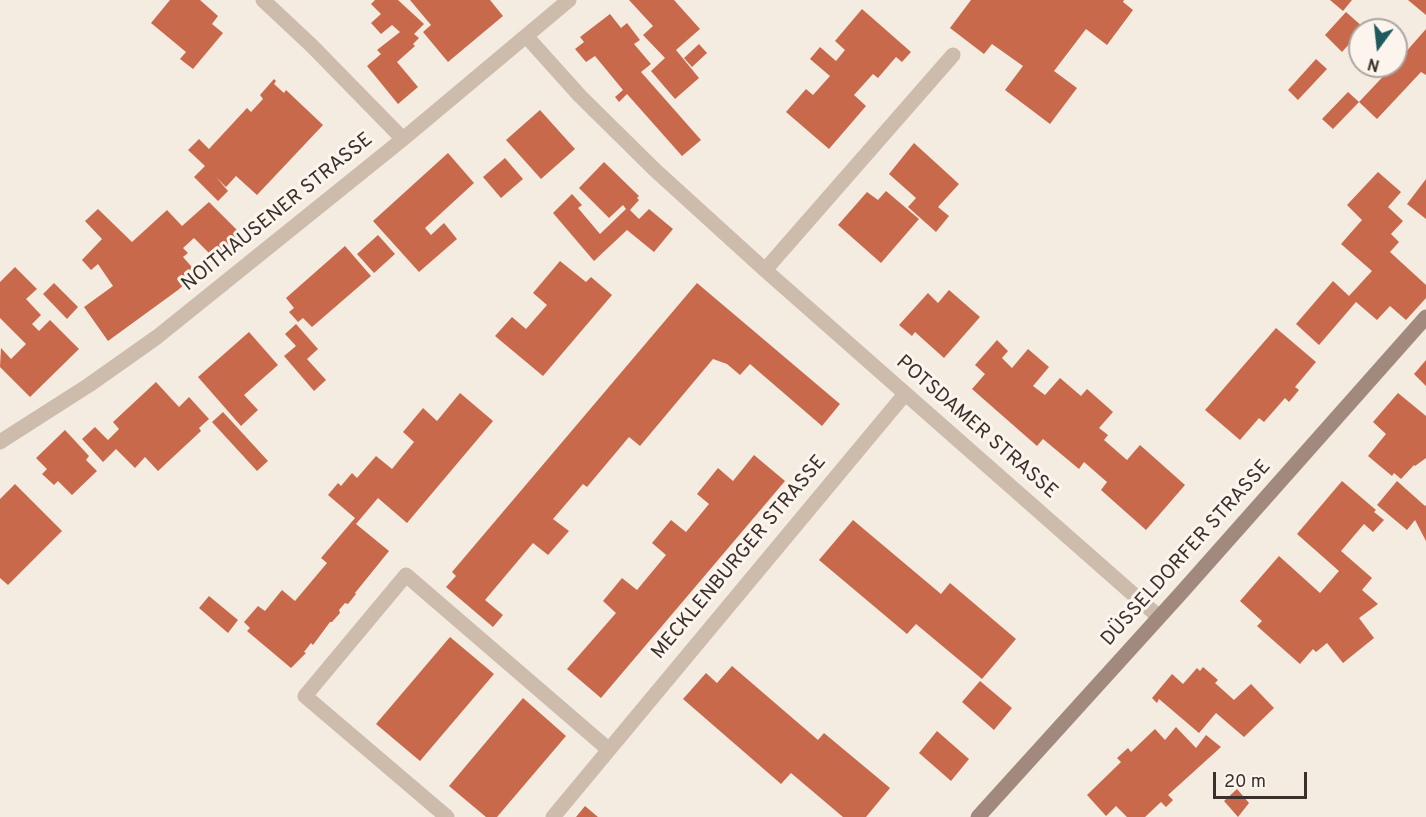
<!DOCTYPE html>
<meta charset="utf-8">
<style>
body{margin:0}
#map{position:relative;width:1426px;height:817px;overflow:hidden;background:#f4ebe1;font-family:Overpass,sans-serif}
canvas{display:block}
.north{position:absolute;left:1348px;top:18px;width:60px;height:60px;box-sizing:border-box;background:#fbf5ee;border:2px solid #aea6a0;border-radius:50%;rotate:195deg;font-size:16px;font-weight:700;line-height:24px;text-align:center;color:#3b302b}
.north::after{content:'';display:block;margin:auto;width:21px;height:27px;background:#1f5a5e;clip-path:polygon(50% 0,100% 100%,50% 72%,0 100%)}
.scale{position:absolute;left:1213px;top:772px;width:94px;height:27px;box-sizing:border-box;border:3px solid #3b302b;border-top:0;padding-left:8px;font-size:18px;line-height:21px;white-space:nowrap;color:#3b302b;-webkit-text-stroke:4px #fbf5ee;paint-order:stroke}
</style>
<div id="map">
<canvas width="1426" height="817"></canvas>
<div class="north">N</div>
<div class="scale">20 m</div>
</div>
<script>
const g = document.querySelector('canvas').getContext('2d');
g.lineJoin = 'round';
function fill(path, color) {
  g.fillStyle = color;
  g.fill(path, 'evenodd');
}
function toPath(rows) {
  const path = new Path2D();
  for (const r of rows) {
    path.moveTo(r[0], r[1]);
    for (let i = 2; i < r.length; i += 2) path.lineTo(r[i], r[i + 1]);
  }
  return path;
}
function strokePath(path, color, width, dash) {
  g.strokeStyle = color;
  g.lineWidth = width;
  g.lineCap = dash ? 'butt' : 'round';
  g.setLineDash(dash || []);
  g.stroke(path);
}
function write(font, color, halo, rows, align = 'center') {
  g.font = font + ' Overpass,sans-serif';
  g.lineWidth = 6;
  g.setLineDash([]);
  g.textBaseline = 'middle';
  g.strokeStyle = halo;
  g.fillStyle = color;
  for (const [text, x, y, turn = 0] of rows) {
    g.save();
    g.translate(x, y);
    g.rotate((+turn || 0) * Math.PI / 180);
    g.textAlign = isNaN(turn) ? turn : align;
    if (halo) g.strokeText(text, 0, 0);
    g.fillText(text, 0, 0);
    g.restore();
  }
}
fill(toPath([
 [170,0,200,0,218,16,212,24,223,33,193,69,180,59,186,52,151,23],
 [375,0,398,0,424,24,414,34,419,38,413,44,415,46,397,62,418,87,398,104,367,66,381,54,377,50,400,32,392,25,381,34,371,23,381,14,371,4],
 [410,0,490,0,503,16,448,62,423,32,431,25],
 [629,0,674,0,700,29,676,50,699,78,675,99,651,71,665,58,643,35,653,26],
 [971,0,1124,0,1123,2,1133,10,1107,45,1086,29,1054,71,1077,88,1050,124,1005,90,1023,66,992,44,984,54,950,28],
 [1330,0,1352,0,1343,11],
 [1408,0,1426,0,1426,15],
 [862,9,911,52,902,62,896,57,878,78,873,74,854,95,866,106,829,149,786,112,806,89,813,95,830,76,810,59,820,47,836,61,845,50,835,41],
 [1346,12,1364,28,1360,30,1360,32,1342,52,1325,35],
 [610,14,621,28,627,23,640,40,634,44,651,64,641,72,701,140,682,156,627,94,619,102,615,97,623,90,595,56,586,62,575,49,584,42,580,37],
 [1372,19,1385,30,1366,30,1364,28],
 [1426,29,1426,75,1421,72,1377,119,1359,102,1393,66,1396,66,1396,63],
 [699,44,707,53,692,67,684,58],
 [1316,59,1327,69,1298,100,1288,90],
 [274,79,276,81,274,84,284,93,286,90,323,125,257,195,236,176,226,187,216,177,228,191,218,201,194,177,205,166,188,150,199,139,209,149,247,108,251,112,263,99,260,95],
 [1348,92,1359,102,1333,129,1322,119],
 [540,110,575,149,541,179,506,140],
 [914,143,959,184,938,207,949,216,936,232,908,207,916,198,889,174],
 [448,153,474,183,425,228,431,235,444,223,457,239,419,272,373,221],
 [505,158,523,179,501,198,483,177],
 [604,162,639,196,637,198,639,200,630,210,639,219,649,209,673,229,654,252,627,230,594,261,553,213,572,194,582,205,578,208,600,234,626,209,623,205,609,218,579,188],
 [1378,172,1401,192,1388,207,1403,221,1391,234,1399,242,1390,252,1426,285,1426,298,1406,320,1390,306,1377,320,1356,302,1319,345,1296,324,1333,281,1349,296,1372,271,1341,244,1362,220,1347,205],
 [1426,179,1426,219,1407,204],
 [886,191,919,219,881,263,838,225,867,192,878,200],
 [209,202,241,234,214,258,194,238,183,248,188,253,183,257,197,273,178,290,108,341,84,307,113,286,98,264,91,270,82,260,102,239,85,221,98,209,132,242,167,210,182,226],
 [378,235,395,254,374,273,357,254],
 [345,246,371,276,312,327,303,318,298,322,289,312,294,308,286,298],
 [560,261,586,282,591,277,612,295,543,376,495,336,512,317,526,329,547,305,533,293],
 [15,267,37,289,26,299,41,315,32,324,39,331,50,320,79,349,30,397,0,367,1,348,11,359,26,344,0,318,0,282],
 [54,283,78,307,67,319,43,294],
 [697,283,840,404,822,426,750,364,740,375,727,364,713,359,640,446,629,437,587,487,583,484,553,519,569,531,548,555,533,543,485,600,503,615,493,627,446,587,456,576,452,572],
 [949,290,980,317,944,358,915,332,912,336,899,325,928,293,938,303],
 [296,324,318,349,307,359,326,380,314,391,284,356,296,346,285,334],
 [1276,328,1316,362,1295,387,1299,390,1289,402,1285,398,1264,422,1259,418,1240,440,1205,410],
 [249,332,278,365,244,395,258,410,241,426,198,377],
 [997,340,1008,351,1002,358,1012,368,1028,349,1049,367,1033,386,1045,395,1060,378,1081,396,1087,389,1113,412,1099,428,1108,435,1104,440,1127,460,1140,445,1185,485,1146,530,1101,490,1107,482,1084,462,1079,469,1043,439,1037,446,972,389,985,374,975,365],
 [1426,360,1426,386,1414,374],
 [156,382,179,407,189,397,209,419,199,428,201,431,158,471,145,457,135,468,116,449,103,462,82,439,95,427,108,440,119,429,113,422],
 [460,393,493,421,407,523,378,498,356,524,389,551,355,593,356,594,348,604,345,603,339,610,340,613,332,622,330,622,313,645,311,643,304,652,306,653,291,668,247,631,250,628,244,622,258,606,265,611,282,590,295,601,327,563,321,558,355,518,328,495,338,483,341,486,352,473,357,478,376,456,392,469,414,442,403,432,423,408,437,421],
 [1398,393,1426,416,1426,458,1415,466,1414,465,1401,479,1394,473,1392,476,1368,456,1386,434,1373,422],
 [223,412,268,461,257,471,212,422],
 [65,430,89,456,86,460,97,471,72,495,58,481,54,485,42,474,47,469,36,458],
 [754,455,785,481,601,698,567,669,616,613,603,601,622,578,637,590,666,555,652,543,671,520,686,532,709,504,697,494,718,468,733,481],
 [1342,481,1376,510,1374,512,1384,520,1373,532,1364,524,1341,551,1372,578,1362,590,1378,604,1359,618,1374,638,1343,663,1327,643,1316,652,1313,649,1300,664,1257,626,1262,621,1240,601,1279,556,1320,593,1339,571,1297,534],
 [1397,481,1425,506,1426,505,1426,541,1415,520,1407,530,1377,505],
 [15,484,62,531,8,585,0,578,0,499],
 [853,520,941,594,950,583,1016,639,982,679,916,624,907,634,819,560],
 [209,596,238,620,228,633,199,608],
 [450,637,494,674,420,761,376,724],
 [732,666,818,740,824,733,890,788,866,817,843,817,791,773,781,784,683,699,706,673,717,683],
 [1203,667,1218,680,1215,683,1234,700,1251,684,1274,708,1244,737,1216,713,1199,733,1159,699,1157,703,1152,698,1172,674,1183,684,1197,668,1200,671],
 [980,681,1012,708,994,730,962,702],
 [523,698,566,736,497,817,486,817,449,786],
 [1176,727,1196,748,1206,735,1221,747,1168,795,1173,800,1166,807,1161,802,1145,817,1127,817,1116,806,1106,816,1087,795,1121,762,1117,758,1128,748,1131,752,1155,729,1165,740],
 [937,731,969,759,951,781,919,753],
 [1237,789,1249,803,1238,817,1224,801],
 [585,806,598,817,576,817]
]), '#c8694b');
strokePath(toPath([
 [263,0,312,46,403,139],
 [527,37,580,96,655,170,765,270,1159,617],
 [765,270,953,55],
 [0,442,89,385,157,337,403,139,569,0],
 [447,817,305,696,406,575,608,749],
 [553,817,905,394]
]), '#cdbbac', 15);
strokePath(toPath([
 [978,817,1182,592,1426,317]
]), '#a18a7d', 15);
write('20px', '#3b302b', '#fbf5ee', [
 ["NOITHAUSENER STRASSE",278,213,-39],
 ["POTSDAMER STRASSE",976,428,41],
 ["DÜSSELDORFER STRASSE",1187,554,-48],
 ["MECKLENBURGER STRASSE",740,558,-50]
]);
</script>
